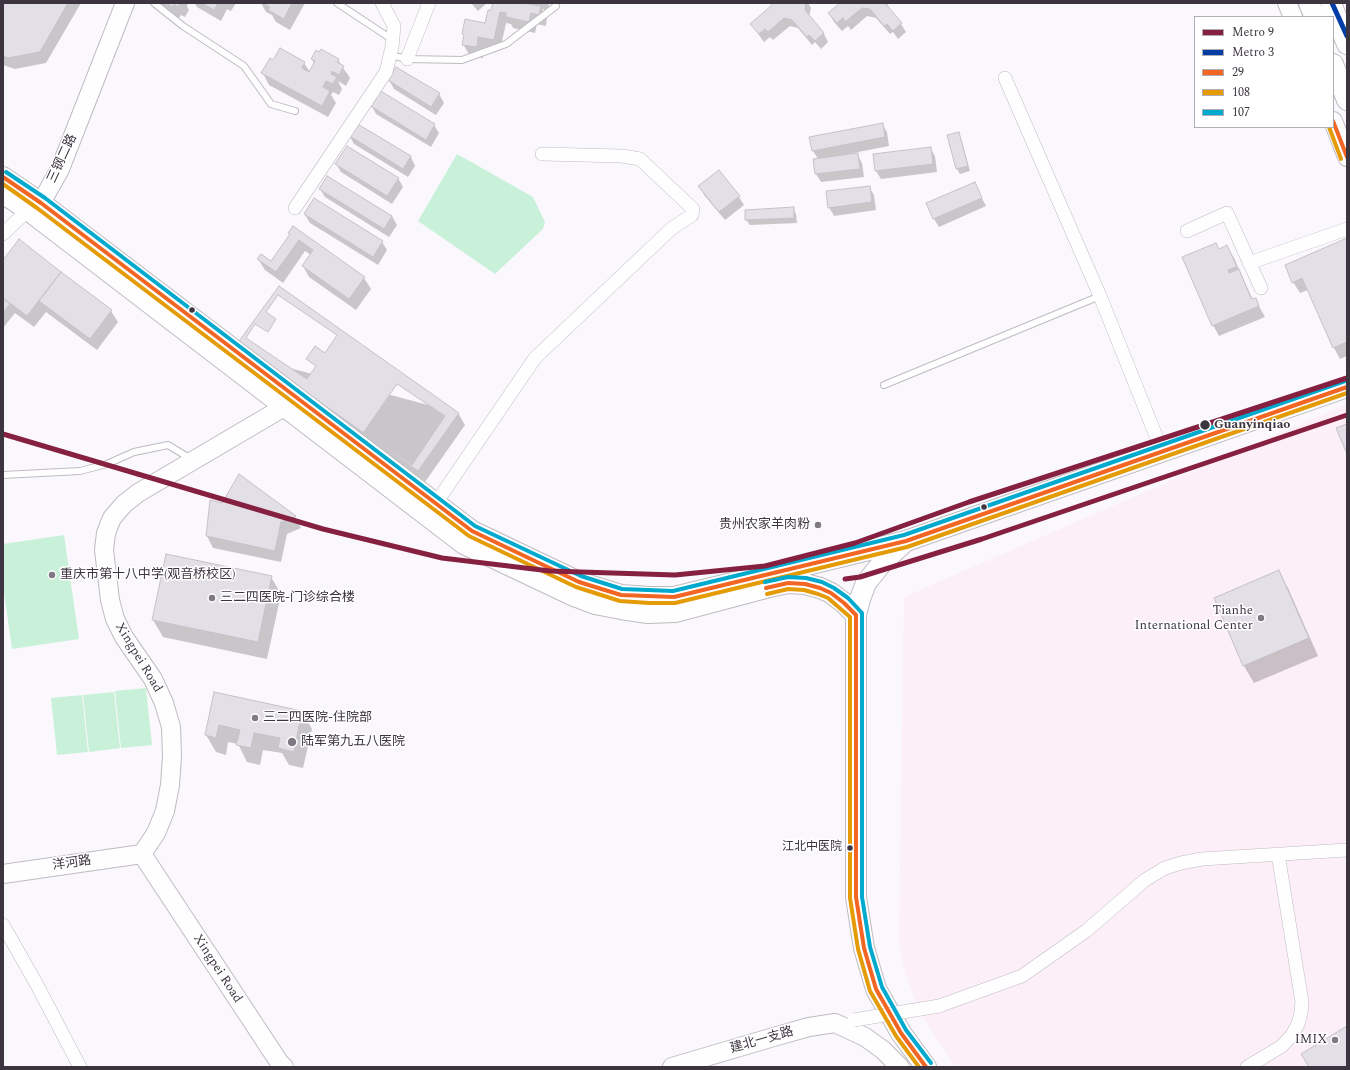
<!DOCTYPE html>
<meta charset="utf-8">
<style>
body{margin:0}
#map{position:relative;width:1350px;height:1070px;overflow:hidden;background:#faf8fc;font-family:Spectral,serif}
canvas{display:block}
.frame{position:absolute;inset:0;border:4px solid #3c3540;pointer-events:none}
.legend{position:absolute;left:1194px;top:16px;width:140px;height:112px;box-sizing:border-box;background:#fff;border:1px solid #b1aeb3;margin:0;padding:5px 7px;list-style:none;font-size:12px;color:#3c3540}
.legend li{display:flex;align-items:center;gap:8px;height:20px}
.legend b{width:20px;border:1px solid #b1aeb3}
</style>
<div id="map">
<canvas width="1350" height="1070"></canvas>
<div class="frame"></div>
<ul class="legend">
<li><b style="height:5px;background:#862041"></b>Metro 9</li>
<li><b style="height:5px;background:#003da5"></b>Metro 3</li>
<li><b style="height:5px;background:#f26522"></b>29</li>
<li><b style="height:5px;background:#e49b06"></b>108</li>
<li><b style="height:5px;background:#00a9ce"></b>107</li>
</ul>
</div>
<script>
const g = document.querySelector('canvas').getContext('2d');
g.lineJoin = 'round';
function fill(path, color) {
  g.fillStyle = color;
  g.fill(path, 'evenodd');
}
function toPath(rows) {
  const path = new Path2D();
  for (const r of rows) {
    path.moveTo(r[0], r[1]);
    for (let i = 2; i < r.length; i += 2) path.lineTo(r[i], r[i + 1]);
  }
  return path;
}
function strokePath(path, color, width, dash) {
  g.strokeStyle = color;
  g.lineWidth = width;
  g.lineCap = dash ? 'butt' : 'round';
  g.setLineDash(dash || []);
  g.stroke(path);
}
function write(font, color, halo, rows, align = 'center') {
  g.font = font + ' Spectral,"Noto Sans SC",serif';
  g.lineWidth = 3;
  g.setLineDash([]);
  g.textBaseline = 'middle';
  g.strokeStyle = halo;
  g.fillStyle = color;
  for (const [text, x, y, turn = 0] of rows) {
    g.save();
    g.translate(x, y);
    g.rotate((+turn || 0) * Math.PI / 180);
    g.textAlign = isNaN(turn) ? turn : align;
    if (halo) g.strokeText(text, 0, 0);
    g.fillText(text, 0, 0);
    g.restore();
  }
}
fill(toPath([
 [1347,404,1347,1067,955,1067,924,1019,914,998,905,972,899,942,904,597]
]), '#fdeff7');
fill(toPath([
 [457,154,533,197,545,222,543,229,495,274,418,221],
 [64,535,79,639,12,649,3,586,3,544],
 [146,688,152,745,121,748,115,691],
 [114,692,120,748,89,752,83,695],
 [82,695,88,752,57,755,51,698]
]), '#c9f1da');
fill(toPath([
 [3,3,81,3,46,63,15,69,3,65],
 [160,3,188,3,187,6,189,10,185,17,181,15,179,18,163,9],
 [195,3,236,3,231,11,227,9,221,21,197,7],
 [261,3,305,3,290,30,276,22,272,15,266,12],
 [471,3,487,3,478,11],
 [494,3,549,3,548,11,542,9,547,18,546,26,537,24,535,33,513,28,511,24,506,23,500,51,485,48,483,58,470,56,463,44,465,37,463,34,486,24,492,12],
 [774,3,808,3,811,8,809,17,824,34,828,42,821,49,815,42,812,45,798,28,790,26,773,40,770,37,764,42,751,24,773,5],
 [841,3,888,3,887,7,901,24,906,32,898,39,893,32,890,34,876,18,867,16,851,30,848,26,842,31,834,22,829,13],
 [312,59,338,60,350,78,346,86,338,81,342,89,339,95,333,92,331,95,336,103,328,117,269,85,263,73,274,61,304,63,310,72,314,64],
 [389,80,439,94,444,103,436,115,394,89],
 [371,105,434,125,439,133,431,147,376,114],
 [356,124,411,157,415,166,408,177,354,144,349,135],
 [882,124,887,132,889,146,843,155,843,156,857,154,862,163,864,177,821,182,816,174,818,159,813,151,810,138],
 [958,133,961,139,970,171,960,174,957,169],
 [930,148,935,156,937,172,881,179,876,171,874,155],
 [336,164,398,178,403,187,392,204,341,172],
 [327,177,392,216,397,225,389,237,325,197,320,189],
 [974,183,986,206,939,227,934,219],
 [700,186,739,197,744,205,725,220,704,195],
 [869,187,874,195,876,210,834,216,829,207],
 [314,200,382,242,387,250,378,265,310,223,305,215],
 [793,208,796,214,797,223,750,225,746,220,746,211],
 [289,233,364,278,371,289,356,310,309,277,303,266,311,255,305,251,283,283,265,270,258,259,271,263,291,236],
 [1347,240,1347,356,1340,359,1334,348,1308,290,1300,293,1293,282],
 [19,241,111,311,118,322,97,350,46,312,34,327,15,313,3,328,3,261],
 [1227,246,1234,258,1253,300,1255,299,1265,317,1219,336,1213,325,1219,250],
 [245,356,458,413,465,425,425,482],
 [240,476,295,517,301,528,287,534,281,562,213,548,207,536,211,502,223,504],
 [1278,571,1288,588,1318,656,1254,683,1244,666,1215,598],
 [271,577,281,594,267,659,163,637,153,620],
 [214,694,302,712,312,729,303,768,289,765,282,753,263,750,260,765,247,762,238,744,228,742,226,755,216,752,206,735]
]), '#0003');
const building = toPath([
 [3,3,68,3,40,52,8,58,3,56,3,3],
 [165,3,180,3,178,7,174,4,173,7,165,3],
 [202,3,218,3,214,10,202,3],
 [263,3,292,3,284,19,268,10,270,7,263,3],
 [493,3,524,3,541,6,539,15,531,13,529,22,506,17,506,13,500,12,494,40,478,37,477,47,462,45,464,35,462,34,465,19,485,23,488,10,491,10,493,3],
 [773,3,806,3,805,10,824,33,815,41,809,35,807,37,792,20,784,18,768,32,765,29,759,34,750,24,772,5,773,3],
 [840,3,885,3,902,23,893,31,887,24,884,26,870,9,862,8,845,22,843,18,837,23,828,13,840,3],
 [280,48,305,62,302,68,309,72,315,61,311,59,316,50,319,52,321,49,339,59,337,62,344,66,339,75,332,71,331,74,337,77,333,84,326,81,323,87,330,91,322,106,261,73,270,58,273,60,280,48],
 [396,67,440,93,431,107,388,80,396,67],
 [379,90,435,124,426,140,369,105,379,90],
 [356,123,411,156,403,169,348,135,356,123],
 [883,123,885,137,812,151,809,137,883,123],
 [959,132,968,166,956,169,947,135,959,132],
 [347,146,399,178,387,196,335,164,347,146],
 [931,147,933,164,875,171,873,154,931,147],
 [858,153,860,169,815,174,813,159,858,153],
 [719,170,740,196,719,212,698,186,719,170],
 [327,176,392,216,384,229,319,189,327,176],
 [975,182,982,198,933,219,926,203,975,182],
 [870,186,872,202,828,208,826,191,870,186],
 [314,198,383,241,373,257,304,214,314,198],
 [794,207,794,218,745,220,745,210,794,207],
 [293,226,365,277,349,299,302,266,313,250,299,240,276,272,257,259,261,254,271,261,290,234,288,233,293,226],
 [1347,238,1347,342,1333,348,1302,278,1292,283,1285,265,1347,238],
 [19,239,61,272,27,316,3,298,3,260,19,239],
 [1216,243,1219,249,1227,245,1237,267,1228,270,1229,273,1239,269,1250,296,1252,299,1256,298,1259,306,1212,326,1182,257,1216,243],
 [61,272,112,310,90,339,39,301,61,272],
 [279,286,459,413,418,471,237,344,279,286],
 [278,295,337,335,325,353,315,346,306,359,316,366,307,379,246,338,255,324,268,332,276,319,266,312,278,295],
 [3,298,10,304,3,313,3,298],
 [397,384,445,416,412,465,364,432,397,384],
 [1347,424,1347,454,1336,428,1347,424],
 [239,474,296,516,281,522,275,551,206,536,210,500,222,503,239,474],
 [166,554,272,576,258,642,152,620,166,554],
 [1279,570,1309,638,1243,666,1214,598,1279,570],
 [214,692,302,711,294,752,278,748,280,738,254,733,251,748,236,745,240,730,219,725,216,738,205,735,214,692],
 [1347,1026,1347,1067,1309,1067,1301,1054,1347,1026]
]);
fill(building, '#e3dfe6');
strokePath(building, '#c5c1c8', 1);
const lane = toPath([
 [154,3,183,26,244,66,271,104,295,111],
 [337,3,393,40],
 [390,55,407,59,462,60,506,44,556,6],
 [884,385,1100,296],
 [3,475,80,471,107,464,134,452,168,445,191,459]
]);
const street = toPath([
 [407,59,429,3],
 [1005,78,1100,296,1162,451],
 [295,208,386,72,392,47,394,26,382,3],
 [1187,231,1227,213,1261,288],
 [3,234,28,210],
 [1249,263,1347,229],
 [436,503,535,358,671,229,692,215,693,209,640,159,622,156,542,154],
 [3,925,37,985,80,1067],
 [939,1006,1022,976,1086,931,1145,880,1165,868,1181,863,1202,859,1347,850],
 [1247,1067,1282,1046,1292,1035,1298,1024,1301,1013,1302,1002,1278,854]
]);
const secondary = toPath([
 [1287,3,1293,17],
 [1333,121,1347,157],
 [29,210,41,203,60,169,125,3],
 [3,874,142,854],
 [284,1067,279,1062,142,854,156,833,165,811,170,785,172,756,171,727,164,703,153,679,124,637,115,619,110,600,104,550,106,533,112,518,124,504,138,493,296,400],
 [672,1067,777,1036,809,1027,835,1023,865,1037,883,1050,900,1067]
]);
const primary = toPath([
 [1309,3,1315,17],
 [1331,3,1347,44],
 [1333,64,1347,100],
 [3,177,41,203,472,531,579,582,621,595,649,597,674,597,906,541],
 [10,198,28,210,464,544,574,596,595,604,621,609,648,613,675,612,769,587,788,583,805,584,820,588,831,593,844,603,856,615],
 [926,1067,901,1033,876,989,864,948,856,897,856,615,860,599,866,583,882,563,906,541,1347,387]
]);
strokePath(lane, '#bfbbc2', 8);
strokePath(street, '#bfbbc2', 14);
strokePath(secondary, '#bfbbc2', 20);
strokePath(primary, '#bfbbc2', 22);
strokePath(lane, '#fefeff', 6);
strokePath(street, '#fefeff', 13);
strokePath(secondary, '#fefeff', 18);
strokePath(primary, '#fefeff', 20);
const streetBridge = toPath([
 [854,1020,939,1006]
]);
strokePath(streetBridge, '#bfbbc2', 14, []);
strokePath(streetBridge, '#fefeff', 13);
strokePath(toPath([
 [1333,121,1347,157],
 [3,177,41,203,472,531,579,582,621,595,674,597,906,541,1347,387],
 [766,588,788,583,805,584,820,588,831,593,844,603,856,615,856,897,864,948,876,989,901,1033,926,1067]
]), '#f26522', 4);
strokePath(toPath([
 [1329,127,1341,159],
 [3,184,37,208,469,536,576,587,620,601,649,603,675,603,907,547,1347,393],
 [767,594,788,589,804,590,818,594,828,598,850,617,850,898,858,949,870,991,896,1036,919,1067]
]), '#e49b06', 4);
strokePath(toPath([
 [6,172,45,198,475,526,581,576,622,589,673,591,904,535,1345,381],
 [765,582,788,577,806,578,822,582,834,588,848,598,862,613,862,897,870,947,882,987,906,1030,931,1063]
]), '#00a9ce', 4);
strokePath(toPath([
 [3,434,323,529,442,558,550,571,675,575,765,566,855,543,969,502,1347,378],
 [845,579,860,577,982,539,1347,415]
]), '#862041', 5);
strokePath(toPath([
 [1332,3,1347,36]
]), '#003da5', 5);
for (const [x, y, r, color] of [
 [192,310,3.5,"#3c3540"],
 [1205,425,5.5,"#3c3540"],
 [984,507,3.5,"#3c3540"],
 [818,525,4,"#7e7982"],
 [52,575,4,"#7e7982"],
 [212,598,4,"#7e7982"],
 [1261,618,4,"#7e7982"],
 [255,718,4,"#7e7982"],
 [292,742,5,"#7e7982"],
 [850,848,3.5,"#3c3540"],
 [1335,1040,4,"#7e7982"]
]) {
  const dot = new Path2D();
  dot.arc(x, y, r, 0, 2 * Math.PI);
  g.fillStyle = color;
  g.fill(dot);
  strokePath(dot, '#fff', 1.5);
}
write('12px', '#3c3540', '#fff', [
 ["江北中医院",842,848]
], 'right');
write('13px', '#3c3540', '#fff', [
 ["三钢二路",63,159,-65],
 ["Xingpei Road",138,658,59],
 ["洋河路",72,864,-8],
 ["Xingpei Road",217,969,57],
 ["建北一支路",762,1041,-16]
]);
write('bold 13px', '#3c3540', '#fff', [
 ["Guanyinqiao",1214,425]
], 'left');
write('13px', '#3c3540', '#fff', [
 ["贵州农家羊肉粉",810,525,"right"],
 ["重庆市第十八中学(观音桥校区)",60,575],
 ["三二四医院-门诊综合楼",220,598],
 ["Tianhe",1253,611,"right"],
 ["International Center",1253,626,"right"],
 ["三二四医院-住院部",263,718],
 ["陆军第九五八医院",301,742],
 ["IMIX",1327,1040,"right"]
], 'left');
</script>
